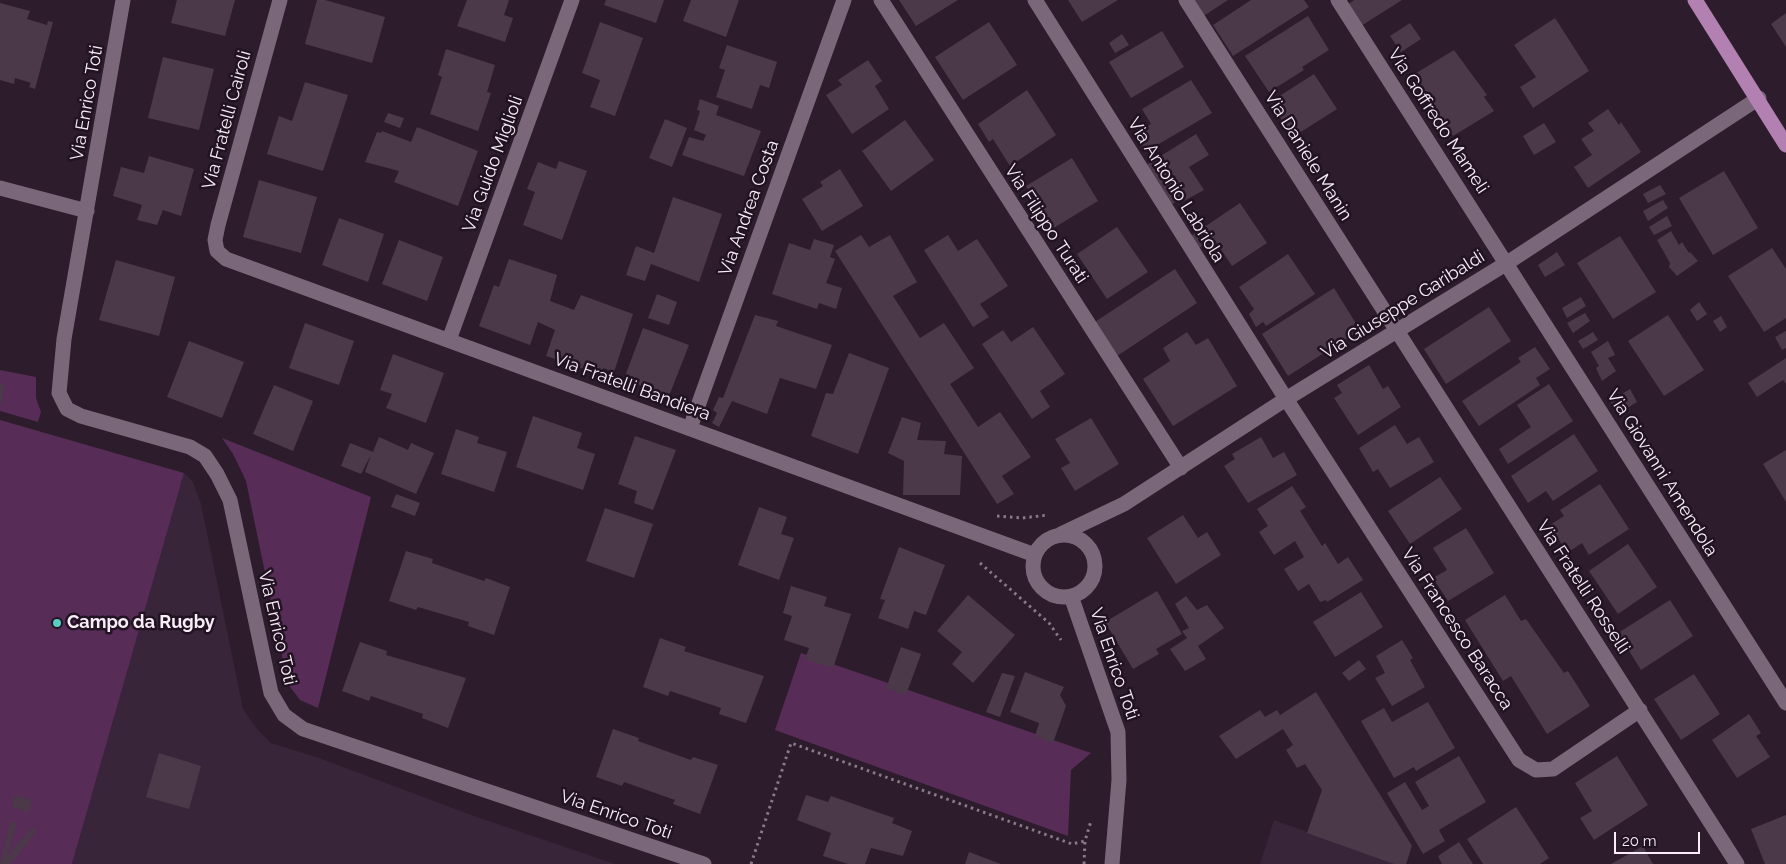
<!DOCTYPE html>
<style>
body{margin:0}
#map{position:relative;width:1786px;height:864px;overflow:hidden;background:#2c1c2c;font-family:Raleway,sans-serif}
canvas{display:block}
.scale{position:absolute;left:1614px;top:832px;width:86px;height:22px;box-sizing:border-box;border:2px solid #f9eef8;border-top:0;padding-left:6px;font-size:15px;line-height:18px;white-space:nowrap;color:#f9eef8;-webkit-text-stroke:4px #221322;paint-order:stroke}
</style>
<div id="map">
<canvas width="1786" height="864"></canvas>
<div class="scale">20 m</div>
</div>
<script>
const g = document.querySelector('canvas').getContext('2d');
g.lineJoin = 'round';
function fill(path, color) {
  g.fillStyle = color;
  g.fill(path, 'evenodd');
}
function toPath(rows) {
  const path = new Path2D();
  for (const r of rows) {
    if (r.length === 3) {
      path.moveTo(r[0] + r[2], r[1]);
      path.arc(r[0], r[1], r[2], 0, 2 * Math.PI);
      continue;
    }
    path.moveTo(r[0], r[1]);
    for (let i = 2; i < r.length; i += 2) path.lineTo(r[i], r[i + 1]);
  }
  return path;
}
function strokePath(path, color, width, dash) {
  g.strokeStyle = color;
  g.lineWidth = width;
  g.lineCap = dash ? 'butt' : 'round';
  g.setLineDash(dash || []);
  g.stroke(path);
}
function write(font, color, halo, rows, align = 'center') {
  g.font = font + ' Raleway,sans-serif';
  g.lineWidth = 5;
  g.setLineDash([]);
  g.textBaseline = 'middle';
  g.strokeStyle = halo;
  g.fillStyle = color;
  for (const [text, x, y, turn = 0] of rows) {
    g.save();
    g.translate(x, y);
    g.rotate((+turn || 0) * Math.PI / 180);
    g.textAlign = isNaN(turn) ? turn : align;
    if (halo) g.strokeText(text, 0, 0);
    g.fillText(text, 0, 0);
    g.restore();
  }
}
fill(toPath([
 [184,473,193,482,201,504,243,709,257,729,271,743,319,758,477,817,615,864,72,864],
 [1274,820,1397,864,1260,864]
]), '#392539');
fill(toPath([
 [0,370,36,377,36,398,41,412,38,422,0,411],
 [0,420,184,473,72,864,0,864],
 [222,438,371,497,318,708,300,700,288,684,246,481,233,454],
 [801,653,1091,753,1071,770,1068,836,775,730]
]), '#572c57');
fill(toPath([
 [177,0,235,0,225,36,171,23],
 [317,0,325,0,385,17,372,63,305,44],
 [467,0,509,0,504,15,513,18,505,42,457,26],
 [606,0,664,0,656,23,604,5],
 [691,0,739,0,726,37,683,21],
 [899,0,958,0,916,26],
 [1068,0,1118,0,1082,22],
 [1191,0,1228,0,1202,17],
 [1251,0,1304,0,1309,7,1233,56,1213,25],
 [1354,0,1402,0,1361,26,1347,5],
 [0,3,30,11,27,19,47,25,48,21,53,22,35,89,29,87,31,83,15,78,14,84,0,80],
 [1786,13,1786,47,1771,24],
 [1308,16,1329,50,1302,67,1304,70,1269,92,1245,56],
 [1555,18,1589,71,1533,108,1520,87,1536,77,1514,45],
 [600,22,643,38,615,116,590,107,600,80,582,73],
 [989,22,1017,65,963,100,935,57],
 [1410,23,1421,39,1401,52,1390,36],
 [1162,31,1184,67,1131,98,1109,62],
 [1122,34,1129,45,1115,53,1109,43],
 [727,45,777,62,769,88,760,85,752,109,716,97,725,70,719,68],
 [446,49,495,65,487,92,491,93,478,131,430,114,442,77,438,75],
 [1454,50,1487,95,1484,97,1494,111,1453,136,1413,75],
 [163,57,214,69,199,130,148,118],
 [868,60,882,81,875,86,889,109,852,134,826,95,842,85,838,80],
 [1314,74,1337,109,1293,137,1270,102],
 [1191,80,1212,113,1145,152,1134,134,1151,124,1142,109],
 [305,82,348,95,323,171,267,154,279,116,292,121],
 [1027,90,1056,135,1010,166,993,139,989,142,978,124],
 [700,99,719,106,716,115,761,131,744,176,682,155,689,137,703,141,706,135,694,130,700,111,697,110],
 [1608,109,1619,125,1621,122,1641,152,1588,188,1574,167,1592,155,1581,139,1594,131,1588,123],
 [388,113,404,118,400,128,384,122],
 [665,119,687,128,672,167,649,158],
 [905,120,934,160,891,191,862,151],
 [1544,123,1556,142,1534,155,1523,136],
 [417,127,478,151,458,206,394,182,399,171,365,162,377,132,381,133,382,131,411,142],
 [1196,134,1209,155,1189,167,1204,190,1182,202,1180,199,1168,207,1143,167],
 [149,156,194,169,181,216,163,210,157,225,137,220,142,205,113,196,121,167,144,173],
 [1072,158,1098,201,1052,229,1026,186],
 [559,161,587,171,562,240,523,225,535,192,527,189,538,162,556,169],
 [840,169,863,206,822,231,802,199,823,186,820,182],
 [1724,171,1758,228,1713,255,1679,198],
 [259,180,317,197,301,253,243,237],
 [1660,185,1666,194,1648,203,1643,194],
 [673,197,722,214,699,282,651,264,645,281,626,275,636,246,654,253],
 [1663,200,1668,208,1648,221,1643,211],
 [1240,203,1267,243,1232,266,1214,239,1199,248,1191,236],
 [1667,216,1672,226,1654,235,1649,227],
 [339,218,384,234,368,282,322,265],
 [1117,227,1148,272,1107,299,1077,254],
 [1671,231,1679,245,1682,242,1689,253,1690,252,1698,261,1677,276,1669,267,1670,263,1657,240],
 [861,235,869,247,890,235,917,282,893,296,920,338,944,323,974,368,950,384,978,427,1000,412,1031,457,1002,476,1014,494,997,504,835,251],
 [948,235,958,251,977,239,1008,286,980,304,989,317,973,327,924,250],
 [1620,236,1656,292,1613,319,1577,263],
 [814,239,834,245,830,257,835,259,826,283,842,288,836,309,819,303,817,309,772,294,789,243,810,250],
 [399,240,443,257,427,301,382,284],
 [1772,248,1786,269,1786,318,1764,332,1728,276],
 [1557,252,1565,265,1545,277,1538,265],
 [1288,254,1315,294,1266,326,1263,322,1256,327,1249,314,1254,309,1239,287],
 [509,259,557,275,550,301,574,310,581,295,633,314,614,372,603,368,601,375,546,356,555,330,538,322,530,345,479,326,494,285,499,287],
 [116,260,175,277,159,336,99,320],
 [1175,269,1197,303,1117,356,1095,322],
 [1334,288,1360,330,1288,376,1262,334],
 [657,294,677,302,669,325,648,318],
 [1581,297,1586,306,1567,318,1562,308],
 [1699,302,1707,314,1697,321,1690,310],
 [1489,307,1511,341,1446,384,1424,349],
 [1585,313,1590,321,1573,333,1567,323],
 [755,315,778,321,776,326,832,345,816,389,780,378,767,414,732,401,719,427,712,423,717,413,713,410,719,397,723,398],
 [1668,315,1704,370,1664,396,1628,341],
 [1721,316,1727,327,1720,332,1713,321],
 [305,323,354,341,339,385,289,368],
 [1033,327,1065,374,1040,391,1050,407,1032,419,982,344,1003,330,1011,342],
 [643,328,689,345,669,396,624,379],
 [1786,331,1786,348,1782,350,1775,337],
 [1187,332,1196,345,1208,338,1237,386,1173,426,1143,379,1170,361,1163,348],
 [1593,332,1598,340,1583,349,1578,341],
 [189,341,244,362,222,418,167,397],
 [1608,341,1615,355,1608,358,1616,371,1602,381,1596,368,1599,366,1591,352],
 [1535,347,1550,369,1536,378,1540,385,1479,426,1462,401,1521,362,1518,358],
 [849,353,889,368,858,454,811,436,826,393,833,394],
 [393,354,444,373,426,423,386,408,392,394,380,390],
 [1786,358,1786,384,1783,380,1757,397,1748,383],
 [1369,365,1383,389,1388,386,1401,407,1358,435,1334,398,1342,393,1337,385],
 [0,384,5,385,1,404,0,404],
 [1549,384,1573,421,1508,464,1499,449,1531,427,1517,405],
 [274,385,313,401,293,451,253,434],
 [1630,389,1637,402,1618,414,1610,401],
 [533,416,582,433,577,448,595,454,583,490,516,467],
 [902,417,921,423,917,440,946,441,944,454,962,456,960,495,903,495,904,461,888,453],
 [1091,418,1119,464,1075,491,1061,468,1070,463,1055,439],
 [1395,425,1407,444,1419,437,1434,462,1390,488,1378,469,1373,472,1359,448],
 [456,429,479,437,477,443,507,452,494,492,441,474],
 [1574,434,1598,471,1553,501,1546,491,1528,503,1511,476],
 [635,436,676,450,653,510,634,503,637,491,618,484],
 [379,437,408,450,411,443,434,453,416,494,365,472,371,455,361,474,341,466,350,443,373,452],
 [1261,437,1273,458,1284,452,1297,475,1248,503,1224,466,1235,459,1232,454],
 [1786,450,1786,502,1763,464],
 [1440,477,1462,509,1410,544,1388,511],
 [1600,484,1629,529,1589,555,1582,543,1567,553,1550,525,1564,516,1560,510],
 [1292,486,1306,507,1300,511,1322,546,1325,543,1338,564,1348,557,1363,580,1327,602,1326,600,1320,602,1309,584,1298,591,1284,569,1304,557,1295,541,1274,555,1259,532,1268,526,1257,509],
 [396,494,420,503,415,516,391,507],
 [759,507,787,517,781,534,794,538,779,580,738,565],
 [605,508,653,524,634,578,586,561],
 [1183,515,1198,538,1207,532,1221,555,1176,584,1147,538],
 [1466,528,1494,573,1448,601,1433,578,1447,570,1433,548],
 [1628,544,1657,587,1618,614,1589,571],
 [899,547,945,565,926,615,914,611,908,629,878,618,885,600,880,599],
 [406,551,433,559,432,563,484,581,486,578,510,587,494,635,468,626,469,622,418,607,416,610,389,601],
 [791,586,827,597,824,606,851,614,833,668,805,659,809,648,784,640,792,616,783,613],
 [1157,591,1182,634,1156,649,1159,654,1133,669,1105,622],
 [1361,592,1383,627,1335,657,1313,622],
 [968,595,1015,635,973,683,952,664,962,652,937,631],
 [1505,595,1521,621,1526,619,1564,673,1568,671,1590,706,1547,734,1511,676,1503,681,1465,620],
 [1186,596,1197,610,1207,605,1224,628,1198,646,1206,659,1185,671,1170,649,1187,638,1182,631,1189,628,1175,604],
 [1670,600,1693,636,1641,670,1618,633],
 [660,638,686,647,684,651,764,676,746,723,719,714,721,708,670,691,668,696,643,687],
 [1402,640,1413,658,1410,660,1425,687,1392,706,1375,678,1385,673,1376,656],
 [360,642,387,651,386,655,466,678,448,728,422,718,423,714,371,696,369,701,342,691],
 [901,647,921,654,906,695,886,688],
 [1359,660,1366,669,1349,681,1342,673],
 [1025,672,1064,687,1060,695,1066,706,1053,743,1035,736,1039,723,1010,712],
 [1002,673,1015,676,1000,717,986,712],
 [1694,674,1720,714,1681,740,1654,699],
 [1316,692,1412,846,1406,864,1394,864,1307,833,1322,790,1305,764,1297,768,1286,750,1293,745,1283,729,1236,759,1219,736,1260,710,1265,717,1277,710,1280,715],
 [1428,702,1455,748,1416,771,1414,767,1394,778,1361,721,1384,708,1392,722],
 [1749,714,1761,733,1756,736,1770,757,1737,778,1712,740],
 [613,729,639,738,638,741,691,760,693,757,718,765,700,814,673,804,675,800,624,782,622,786,596,777],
 [159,753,201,766,189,809,146,797],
 [1459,756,1486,802,1439,830,1445,841,1423,854,1387,793,1405,782,1422,810,1429,806,1415,782],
 [1617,756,1648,805,1594,840,1580,818,1592,811,1575,783],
 [15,795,32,800,29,812,12,807],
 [806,795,828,802,831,796,894,818,892,823,912,831,903,856,871,848,865,864,848,864,823,856,831,833,797,820],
 [1516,807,1549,858,1540,864,1483,864,1467,839],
 [1786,815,1786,864,1765,864,1751,829],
 [11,821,17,822,7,856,32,828,37,830,11,864,0,864],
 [1459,842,1473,864,1442,864,1438,856],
 [1643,846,1653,864,1611,864],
 [969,852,1001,864,965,864]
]), '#4b394a');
strokePath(toPath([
 [997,516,1022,518,1048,515],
 [980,563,1049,623,1061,640],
 [751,864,791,743,1072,844,1085,841],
 [1084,864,1085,841,1091,821]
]), '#887a87', 3, [2.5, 4]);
strokePath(toPath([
 [123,0,64,339,59,393,67,409,81,416,190,447,205,456,217,474,230,500,271,693,284,715,303,729,704,864],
 [280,0,218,225,215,240,217,251,226,259,1035,555],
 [881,0,1181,468],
 [1035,0,1281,391,1519,760,1536,770,1553,769,1640,710],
 [1186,0,1737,864],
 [1338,0,1786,703],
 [0,188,87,211],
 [449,340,572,0],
 [690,428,844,0],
 [1061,534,1124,504,1286,399,1507,263,1759,98],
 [1064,566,31],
 [1071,596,1118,732,1119,780,1112,864]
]), '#7a6779', 15);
strokePath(toPath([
 [1695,0,1786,145]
]), '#b281b1', 15);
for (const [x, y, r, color] of [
 [57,623,5,"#57cec2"]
]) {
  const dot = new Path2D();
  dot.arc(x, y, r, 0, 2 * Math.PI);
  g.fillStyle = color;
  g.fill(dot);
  strokePath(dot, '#221322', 2);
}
write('18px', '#f9eef8', '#221322', [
 ["Via Enrico Toti",87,103,-80],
 ["Via Fratelli Cairoli",227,120,-75],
 ["Via Goffredo Mameli",1438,121,57],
 ["Via Daniele Manin",1308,156,58],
 ["Via Guido Miglioli",493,164,-70],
 ["Via Antonio Labriola",1176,190,58],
 ["Via Andrea Costa",749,208,-70],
 ["Via Filippo Turati",1046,224,57],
 ["Via Giuseppe Garibaldi",1403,305,-32],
 ["Via Fratelli Bandiera",632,387,20],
 ["Via Giovanni Amendola",1662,473,58],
 ["Via Fratelli Rosselli",1583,587,57],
 ["Via Enrico Toti",277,628,77],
 ["Via Francesco Baracca",1457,629,57],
 ["Via Enrico Toti",1114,664,71],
 ["Via Enrico Toti",616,815,19]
]);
write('bold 18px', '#f9eef8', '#221322', [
 ["Campo da Rugby",67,623]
], 'left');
</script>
